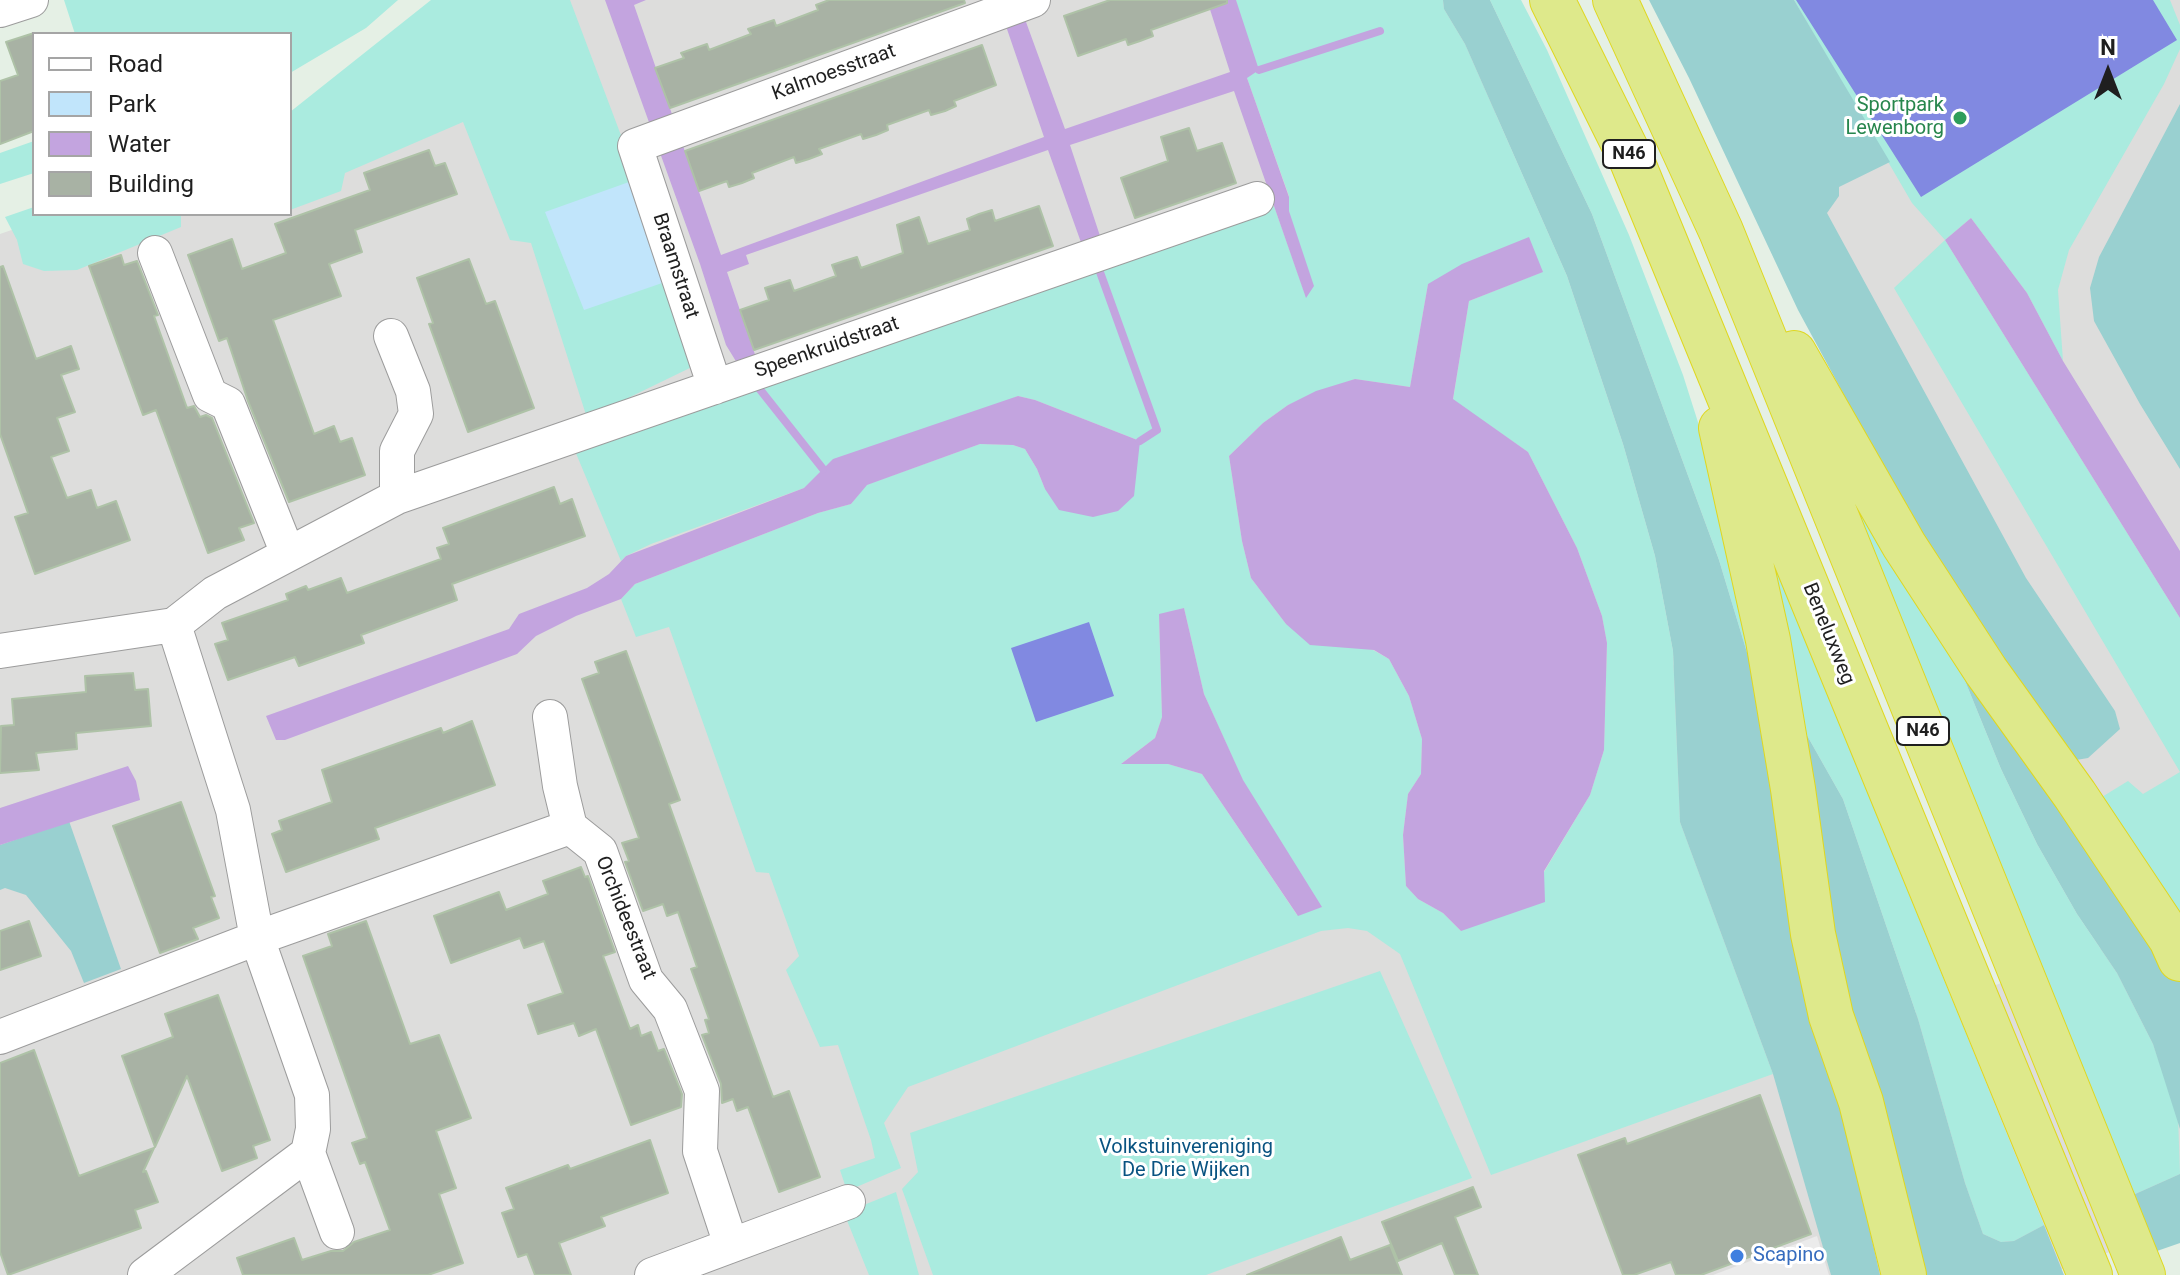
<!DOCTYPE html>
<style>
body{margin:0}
#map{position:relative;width:2180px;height:1275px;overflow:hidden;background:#e5f0e5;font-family:Roboto,sans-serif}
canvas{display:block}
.legend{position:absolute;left:32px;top:32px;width:260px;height:184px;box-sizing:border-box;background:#fff;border:2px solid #a5a5a5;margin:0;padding:10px 14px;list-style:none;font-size:24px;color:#1f1f1f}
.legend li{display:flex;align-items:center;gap:16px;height:40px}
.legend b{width:40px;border:2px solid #a5a5a5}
.north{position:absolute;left:2068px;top:32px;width:80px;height:80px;-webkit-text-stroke:6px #fff;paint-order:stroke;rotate:0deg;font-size:22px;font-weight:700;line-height:32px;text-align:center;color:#1f1f1f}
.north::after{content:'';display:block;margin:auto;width:28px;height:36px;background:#1f1f1f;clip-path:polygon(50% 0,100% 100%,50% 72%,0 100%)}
</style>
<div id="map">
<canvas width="2180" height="1275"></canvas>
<ul class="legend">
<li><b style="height:10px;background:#fff"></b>Road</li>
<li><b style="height:22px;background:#c1e5fb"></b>Park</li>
<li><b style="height:22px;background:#c3a4df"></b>Water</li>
<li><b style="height:22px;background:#a8b2a4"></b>Building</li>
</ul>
<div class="north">N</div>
</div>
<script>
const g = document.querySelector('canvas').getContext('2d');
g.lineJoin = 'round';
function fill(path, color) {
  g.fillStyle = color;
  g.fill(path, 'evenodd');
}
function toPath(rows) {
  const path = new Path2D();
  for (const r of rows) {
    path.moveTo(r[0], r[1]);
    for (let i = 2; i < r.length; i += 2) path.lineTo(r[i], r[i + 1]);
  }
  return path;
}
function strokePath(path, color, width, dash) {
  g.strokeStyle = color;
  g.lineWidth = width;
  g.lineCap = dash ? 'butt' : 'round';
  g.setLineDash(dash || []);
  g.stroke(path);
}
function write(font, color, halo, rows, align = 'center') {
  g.font = font + ' Roboto,sans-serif';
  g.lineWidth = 6;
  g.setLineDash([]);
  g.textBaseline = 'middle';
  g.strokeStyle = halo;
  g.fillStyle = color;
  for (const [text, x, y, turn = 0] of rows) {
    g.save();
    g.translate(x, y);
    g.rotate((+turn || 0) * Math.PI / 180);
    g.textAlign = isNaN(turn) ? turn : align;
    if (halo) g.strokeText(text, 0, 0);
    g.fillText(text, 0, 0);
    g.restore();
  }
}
fill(toPath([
 [486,0,1459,0,1799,1054,2127,939,1676,0,2180,0,2180,1227,2045,1275,0,1275,0,234,58,214,290,214,290,136]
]), '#dddddc');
fill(toPath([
 [64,0,398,0,366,28,290,73,290,34,75,34],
 [431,0,570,0,625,146,620,156,696,365,587,418,531,243,510,240,463,122,345,173,341,191,290,210,290,112],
 [1236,0,1443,0,1444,9,1465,44,1567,276,1623,444,1655,556,1673,651,1680,822,1773,1074,1491,1175,1400,954,1367,931,1348,928,1321,931,908,1087,884,1123,901,1168,847,1191,840,1170,875,1158,871,1140,838,1045,820,1047,786,970,799,956,769,873,756,872,669,627,636,637,621,599,635,584,818,513,851,504,866,485,980,444,1013,445,1025,449,1037,469,1045,489,1140,441,1035,400,1018,396,804,488,651,544,626,556,621,561,575,451,1274,206,1306,297,1289,211,1289,196,1247,78],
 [1542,272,1469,301,1453,400,1528,452,1577,548,1602,616,1607,643,1604,750,1590,795,1544,872,1461,931,1443,913,1418,899,1406,886,1403,835,1408,794,1421,774,1422,739,1409,696,1389,659,1373,650,1286,624,1251,578,1242,541,1229,456,1263,423,1288,405,1355,379,1410,387,1428,284],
 [1184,608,1204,694,1243,781,1321,907,1297,915,1202,774,1168,764,1122,763,1155,738,1162,717,1159,615],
 [1490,0,1521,0,1547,50,1629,235,1683,375,1731,526,1775,745,1719,560,1592,214],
 [1794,0,2170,0,2180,25,2180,49,2164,84,2069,250,2058,290,2063,361,2027,293,1971,218,1945,240,2180,618,2180,772,1894,288,1945,240,1912,203],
 [34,141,34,173,0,184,0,153],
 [34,207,34,214,181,214,181,227,77,270,44,271,23,264,17,240,5,217],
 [1836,461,1941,622,2001,769,2037,844,2077,914,2117,973,2153,1044,2178,1116,2180,1174,2133,1195],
 [1757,521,2044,1225,2014,1241,2001,1242,1983,1234,1965,1183,1918,1019,1843,799,1791,707],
 [2180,772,2180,928,2097,800,2128,781,2143,794],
 [1380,971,1472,1178,1206,1275,933,1275,902,1189,918,1172,910,1133],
 [896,1192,919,1275,869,1275,844,1213]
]), '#aaebdf');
fill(toPath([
 [1443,0,1490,0,1592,214,1719,560,1775,745,1811,973,1880,1275,1831,1275,1773,1074,1680,822,1673,651,1655,556,1623,444,1567,276,1465,44,1444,9],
 [1649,0,1794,0,1890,162,1839,187,1839,196,1827,213,2026,578,2115,711,2120,729,2088,758,2070,761,1925,540,1890,480,1798,310,1689,78],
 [2180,104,2180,469,2140,404,2094,321,2090,288,2099,257],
 [1941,622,2180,982,2180,1129,2153,1044,2117,973,2077,914,2037,844,2001,769],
 [1791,707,1843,799,1918,1019,1965,1183,1983,1234,2001,1242,2014,1241,2044,1225,2064,1275,1914,1275,1844,1014],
 [69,821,121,969,84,983,71,951,26,895,5,888,0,890,0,845],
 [2180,1174,2180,1243,2157,1251,2133,1195]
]), '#99d0d0');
fill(toPath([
 [629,182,665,282,584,310,545,212]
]), '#c1e5fb');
fill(toPath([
 [1796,0,2153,0,2177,40,1921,197],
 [1089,622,1114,696,1036,722,1011,648]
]), '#8189e1');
fill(toPath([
 [1817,1236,1829,1275,1713,1275]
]), '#ebebeb');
fill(toPath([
 [605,0,646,0,634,5,721,255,1044,137,997,0,1018,0,1065,129,1230,72,1207,0,1236,0,1259,70,1247,78,1289,197,1289,211,1314,286,1306,298,1234,91,1070,145,1102,242,1083,248,1048,150,746,255,749,264,727,272,765,384,753,389,726,345,700,264],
 [1971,218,2027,293,2063,361,2180,551,2180,618,1945,240],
 [1529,237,1543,272,1469,301,1453,399,1528,452,1577,548,1602,616,1607,643,1604,750,1590,795,1544,871,1545,902,1461,931,1443,913,1418,899,1406,886,1403,835,1408,794,1421,774,1422,739,1409,696,1389,659,1374,650,1310,645,1286,624,1251,578,1242,541,1229,456,1263,423,1288,405,1316,391,1355,379,1410,387,1428,284,1462,264],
 [1018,396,1035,400,1140,441,1134,496,1118,511,1093,517,1059,510,1045,489,1037,469,1025,449,1013,445,980,444,867,485,851,504,818,513,635,584,621,599,576,616,536,636,517,654,285,740,276,740,266,716,509,629,519,614,587,588,609,574,626,556,804,488,833,459],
 [1184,608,1204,694,1243,780,1322,907,1298,916,1202,774,1168,764,1121,764,1155,738,1162,717,1159,614],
 [128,766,136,781,140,800,0,845,0,808]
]), '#c3a4df');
strokePath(toPath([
 [1259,70,1380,31],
 [1096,261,1157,430,1140,441],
 [758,387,823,469]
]), '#c3a4df', 8);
const building = toPath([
 [829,0,964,0,965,3,670,108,655,68,684,58,681,53,707,44,709,50,751,34,748,29,774,20,776,26,818,10,816,5,829,0],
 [1110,0,1227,0,1227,3,1151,30,1153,36,1140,41,1128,45,1126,39,1078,56,1064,16,1110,0],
 [34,33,34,131,0,144,0,81,18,75,6,42,34,33],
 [982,45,996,85,954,101,956,106,945,111,931,115,929,110,887,125,888,130,876,135,863,139,861,134,819,149,822,154,809,159,796,163,794,157,752,173,754,178,742,183,729,187,727,181,699,191,685,151,982,45],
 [1189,128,1197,151,1222,143,1236,183,1135,218,1121,178,1168,161,1161,137,1189,128],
 [429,150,435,166,445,163,457,194,355,230,362,252,329,264,341,296,273,320,314,434,334,426,340,442,352,438,365,475,289,502,248,401,227,338,219,341,188,255,232,239,242,269,286,253,275,224,370,190,364,173,429,150],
 [1039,206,1053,246,754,350,740,310,769,300,765,288,790,280,794,291,836,276,832,265,844,261,857,257,861,268,903,253,897,225,919,217,928,244,970,230,967,219,979,214,992,210,995,221,1039,206],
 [121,255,124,265,137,261,158,315,154,316,187,408,194,406,200,417,206,415,212,418,254,523,239,528,244,540,208,553,156,410,143,415,89,266,121,255],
 [469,259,486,304,495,301,534,408,468,432,429,324,433,323,417,278,469,259],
 [3,266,36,359,71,346,79,369,61,375,75,412,57,418,69,451,51,457,67,498,91,490,97,508,116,501,130,540,35,574,15,517,28,513,0,434,0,267,3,266],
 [554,487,560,504,572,499,585,536,452,584,457,600,361,635,364,643,299,666,295,657,228,680,215,644,228,640,222,623,288,600,286,594,306,586,308,590,341,578,347,593,441,559,437,548,449,544,443,528,554,487],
 [626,651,680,800,669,804,773,1097,789,1091,820,1177,779,1192,748,1107,737,1111,733,1099,722,1103,721,1084,702,1035,709,1033,705,1020,709,1019,691,969,697,967,678,912,667,916,663,904,643,911,625,862,629,861,622,843,639,838,582,679,599,673,595,662,626,651],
 [133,673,135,690,148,689,151,726,76,733,77,749,36,753,39,770,0,773,1,726,14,725,12,699,86,692,85,676,133,673],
 [472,721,495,785,375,828,379,839,286,872,272,834,282,830,279,821,332,802,322,770,441,728,443,733,472,721],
 [181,802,215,896,211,897,219,918,193,928,198,939,160,953,113,826,181,802],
 [581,867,585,877,588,876,615,952,603,956,630,1029,638,1025,641,1036,651,1032,658,1051,664,1049,682,1094,681,1107,631,1125,596,1029,579,1036,574,1023,538,1034,528,1005,563,993,544,941,524,948,520,938,451,963,434,916,499,892,506,910,548,894,543,881,581,867],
 [29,921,41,956,0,970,0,931,29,921],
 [366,921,410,1044,439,1035,471,1118,436,1131,456,1188,439,1194,463,1263,428,1275,243,1275,237,1258,294,1238,302,1260,331,1251,343,1251,354,1242,390,1230,365,1162,360,1164,352,1143,367,1138,303,956,332,946,328,934,366,921],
 [218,995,270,1140,253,1146,257,1158,222,1171,187,1076,155,1147,122,1056,173,1037,165,1014,218,995],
 [34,1050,79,1176,154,1148,143,1172,146,1171,158,1202,135,1210,141,1228,8,1275,0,1252,0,1063,34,1050],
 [1760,1095,1811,1234,1701,1275,1676,1275,1671,1262,1634,1275,1623,1275,1578,1155,1625,1138,1627,1144,1760,1095],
 [650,1140,668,1193,601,1217,605,1226,559,1243,571,1275,535,1275,527,1254,518,1257,502,1213,514,1209,506,1188,568,1165,570,1169,650,1140],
 [1473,1187,1481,1207,1455,1217,1478,1275,1455,1275,1442,1243,1398,1261,1382,1222,1473,1187],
 [1341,1237,1350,1260,1390,1245,1402,1275,1247,1275,1341,1237]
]);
fill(building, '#a8b2a4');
strokePath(building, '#aec2a7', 2);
const minor = toPath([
 [0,10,31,0],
 [155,253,210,395,228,404,288,554],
 [391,336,413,391,416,414,397,451,397,497],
 [715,387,635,146,1033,0],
 [0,651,174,625,215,593,397,497,1257,199],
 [570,827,600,851,646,980,670,1009,702,1091,700,1151,731,1245],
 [0,1037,257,938,570,827,560,786,550,717],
 [308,1153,337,1232],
 [145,1275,308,1153,313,1129,312,1095,257,938,233,810,174,625],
 [652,1275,848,1202]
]);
const highway = toPath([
 [1552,0,1632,161,2090,1275],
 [1615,0,1721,231,2143,1275],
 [1794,353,1904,545,1986,671,2075,795,2171,939,2180,959],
 [1721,428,1768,640,1793,789,1813,934,1831,1016,1861,1102,1904,1275]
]);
strokePath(minor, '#9c9c9c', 36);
strokePath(highway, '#dfd720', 46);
strokePath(minor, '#fff', 34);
strokePath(highway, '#dee98b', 44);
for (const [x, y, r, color] of [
 [1960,118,8,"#2e9e5b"],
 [1737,1256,8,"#3f7fe0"]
]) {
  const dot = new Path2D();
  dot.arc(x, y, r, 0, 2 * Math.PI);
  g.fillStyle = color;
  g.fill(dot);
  strokePath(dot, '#fff', 3);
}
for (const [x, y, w] of [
 [1629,154,52],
 [1923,731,52]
]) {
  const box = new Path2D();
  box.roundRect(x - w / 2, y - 14, w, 28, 6);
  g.fillStyle = '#fff';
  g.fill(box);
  strokePath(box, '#1f1f1f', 2);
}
write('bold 18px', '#1f1f1f', null, [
 ["N46",1629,154],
 ["N46",1923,731]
]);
write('20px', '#1f1f1f', '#fff', [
 ["Kalmoesstraat",834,73,-20],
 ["Braamstraat",675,266,72],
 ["Speenkruidstraat",827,348,-19],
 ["Beneluxweg",1828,634,68],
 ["Orchideestraat",625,918,68]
]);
write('20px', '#27864d', '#fff', [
 ["Sportpark",1944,106],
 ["Lewenborg",1944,129]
], 'right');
write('20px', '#095381', '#fff', [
 ["Volkstuinvereniging",1186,1148],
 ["De Drie Wijken",1186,1171]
]);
write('20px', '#366cbe', '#fff', [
 ["Scapino",1753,1256]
], 'left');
</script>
